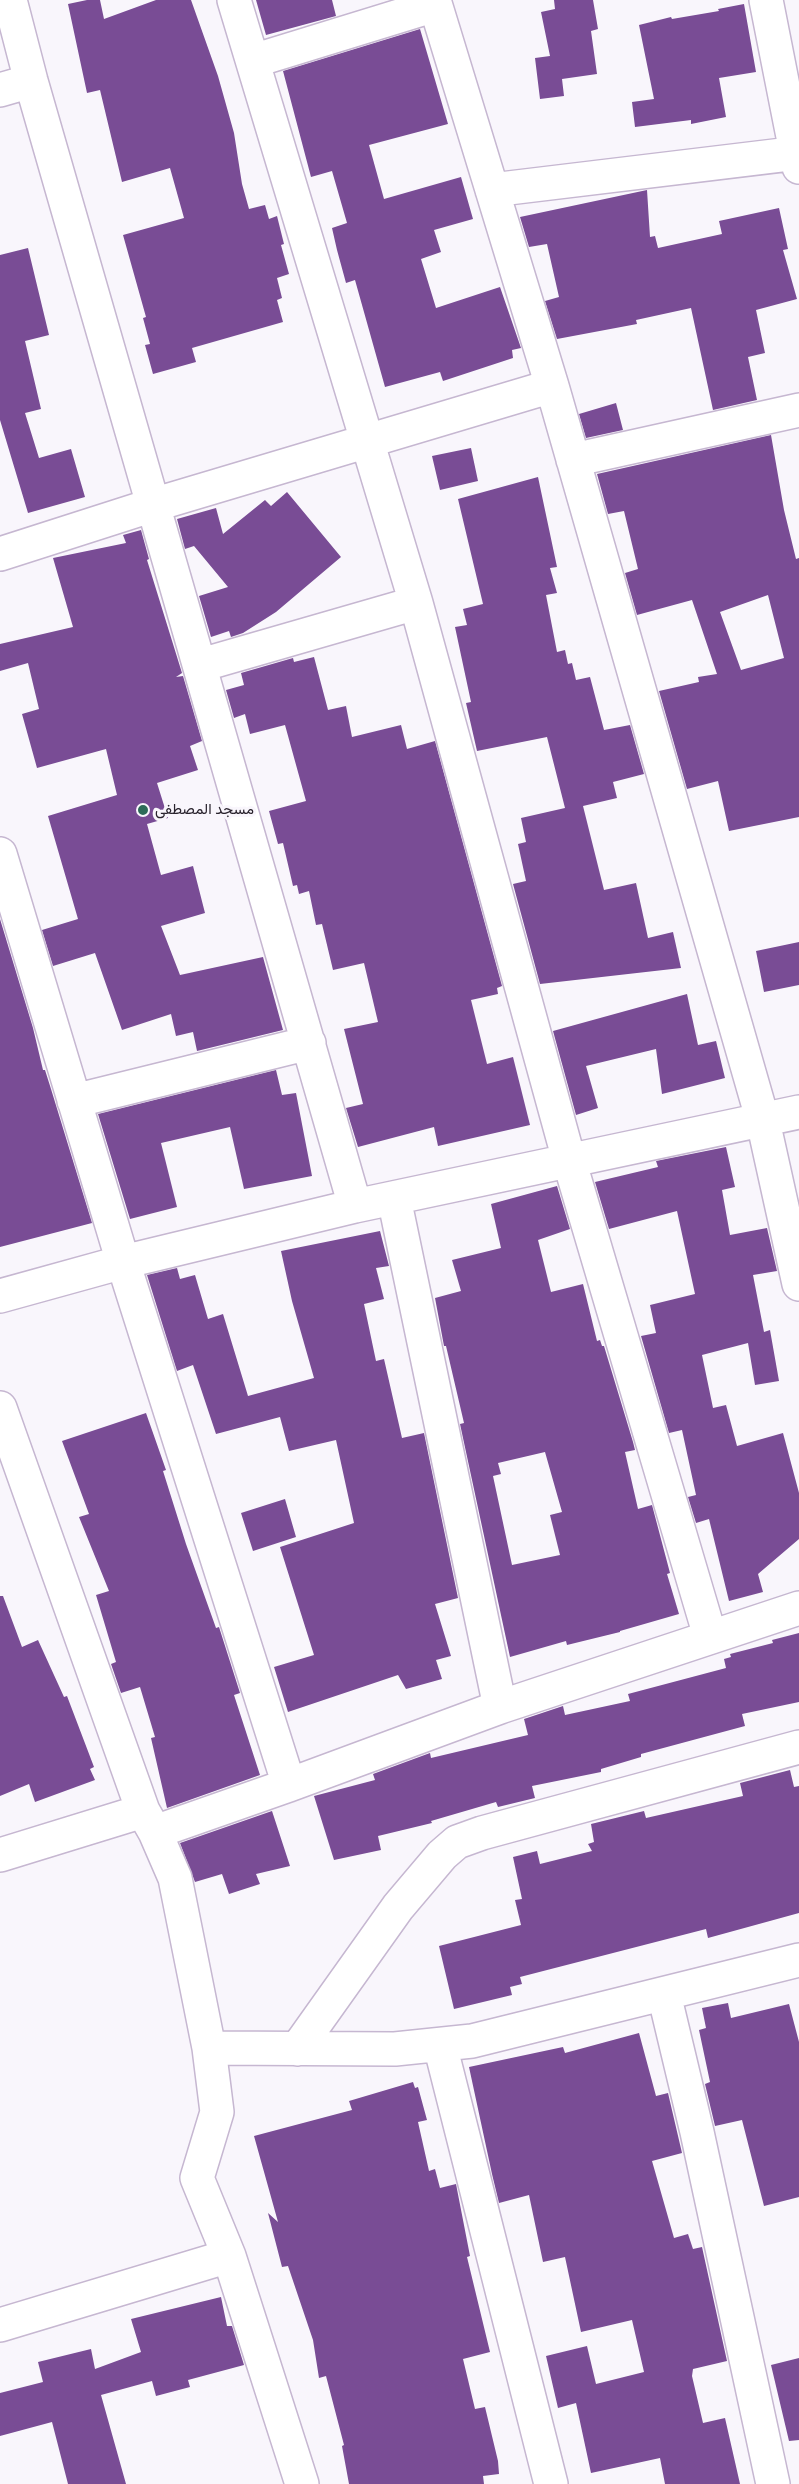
<!DOCTYPE html>
<meta charset="utf-8">
<style>
body{margin:0}
canvas{display:block;background:#f9f6fc}
</style>
<canvas width="799" height="2484"></canvas>
<script>
const g = document.querySelector('canvas').getContext('2d');
g.lineJoin = 'round';
function fill(path, color) {
  g.fillStyle = color;
  g.fill(path, 'evenodd');
}
function toPath(rows) {
  const path = new Path2D();
  for (const r of rows) {
    path.moveTo(r[0], r[1]);
    for (let i = 2; i < r.length; i += 2) path.lineTo(r[i], r[i + 1]);
  }
  return path;
}
function strokePath(path, color, width, dash) {
  g.strokeStyle = color;
  g.lineWidth = width;
  g.lineCap = dash ? 'butt' : 'round';
  g.setLineDash(dash || []);
  g.stroke(path);
}
function write(font, color, halo, rows, align = 'center') {
  g.font = font + ' "Fira Sans Condensed",Vazirmatn,sans-serif';
  g.lineWidth = 6;
  g.setLineDash([]);
  g.textBaseline = 'middle';
  g.strokeStyle = halo;
  g.fillStyle = color;
  for (const [text, x, y, turn = 0] of rows) {
    g.save();
    g.translate(x, y);
    g.rotate((+turn || 0) * Math.PI / 180);
    g.textAlign = isNaN(turn) ? turn : align;
    if (halo) g.strokeText(text, 0, 0);
    g.fillText(text, 0, 0);
    g.restore();
  }
}
fill(toPath([
 [87,0,100,0,104,19,156,0,191,0,218,76,234,133,242,184,249,209,265,205,269,219,277,216,284,244,281,245,289,274,277,278,282,298,277,300,283,322,192,348,196,362,153,374,145,345,150,344,143,318,146,317,123,235,184,218,170,168,122,182,100,90,87,93,68,4],
 [256,0,332,0,336,16,266,35],
 [554,0,593,0,598,29,591,31,597,74,562,79,564,96,540,99,535,58,550,56,541,12,555,9],
 [744,4,756,72,719,78,726,117,691,124,691,120,635,127,632,102,654,99,639,25,671,17,672,19,719,11,718,9],
 [420,29,448,124,369,145,384,199,461,177,473,219,434,230,441,252,421,259,436,308,500,287,521,348,512,350,513,358,443,381,440,372,385,387,355,280,346,283,337,250,332,228,347,223,332,171,311,177,283,71],
 [647,190,650,237,655,236,658,248,722,234,719,221,779,208,788,249,783,250,797,299,756,310,765,353,748,357,757,400,713,410,691,308,636,320,637,324,557,339,545,301,559,297,547,244,529,247,520,217],
 [28,248,49,335,25,341,41,409,25,413,39,458,71,449,85,497,28,513,0,420,0,255],
 [616,403,623,430,586,438,579,414],
 [771,435,784,510,796,559,799,558,799,817,729,831,718,781,687,789,659,691,699,682,698,677,717,674,692,600,637,615,625,573,638,569,624,511,608,514,597,474],
 [768,595,784,658,741,670,720,612],
 [471,448,478,481,440,490,432,456],
 [538,477,557,567,550,568,557,593,546,595,557,652,565,650,568,664,572,663,576,680,590,677,604,730,630,725,644,774,613,782,617,798,583,806,604,890,636,883,648,938,673,932,681,968,540,984,513,884,526,881,518,844,526,842,521,818,565,808,547,737,477,751,466,703,471,702,455,627,467,625,463,609,483,604,458,499],
 [287,492,341,557,276,612,243,633,231,637,229,631,211,637,199,596,228,587,194,546,185,549,177,519,216,508,223,534,265,500,271,506],
 [141,530,149,559,147,560,182,673,176,677,183,676,202,741,190,746,198,770,157,783,168,818,147,824,161,875,193,866,205,913,161,926,180,975,263,957,283,1030,197,1051,193,1032,176,1036,171,1014,122,1030,95,953,53,966,42,930,78,919,48,816,117,795,106,749,37,768,22,714,39,709,28,663,0,671,0,644,73,627,53,558,126,543,123,535],
 [314,657,328,710,346,706,352,737,401,725,407,749,435,741,502,986,497,988,498,994,471,1000,487,1064,513,1057,530,1125,438,1146,434,1127,358,1147,346,1108,363,1104,344,1029,378,1022,364,963,333,970,322,924,316,925,309,891,299,894,297,885,293,886,283,843,278,844,269,811,306,801,285,725,250,734,245,714,234,718,226,690,244,685,241,673,293,658,294,662],
 [0,919,33,1028,43,1070,45,1070,51,1089,92,1223,0,1247],
 [799,942,799,985,764,992,756,951],
 [687,994,698,1045,716,1041,725,1078,662,1094,656,1049,586,1066,598,1108,576,1115,553,1031],
 [276,1070,282,1095,296,1093,312,1176,244,1189,230,1127,161,1143,177,1207,130,1219,98,1114],
 [726,1147,735,1187,722,1190,730,1235,767,1228,777,1271,753,1275,764,1332,770,1330,779,1381,755,1385,748,1343,702,1355,713,1408,726,1405,737,1446,783,1433,799,1493,799,1539,758,1574,763,1592,729,1601,709,1519,696,1523,688,1497,696,1495,682,1430,669,1433,641,1336,656,1333,650,1305,695,1294,677,1211,609,1229,595,1182,658,1167,656,1161],
 [557,1186,570,1229,538,1240,551,1292,583,1284,597,1341,600,1340,602,1346,604,1346,633,1442,635,1450,625,1452,638,1509,652,1505,670,1573,667,1574,679,1614,620,1631,620,1632,567,1645,566,1641,510,1657,460,1424,464,1423,446,1346,444,1346,435,1298,461,1291,452,1260,501,1248,491,1204],
 [545,1452,562,1512,550,1515,560,1555,512,1565,493,1476,501,1474,498,1463],
 [380,1231,389,1266,376,1268,384,1299,364,1304,376,1361,384,1359,402,1438,424,1433,458,1598,435,1604,451,1656,436,1660,442,1679,406,1689,398,1675,288,1712,274,1667,314,1655,280,1547,354,1523,336,1440,289,1451,280,1417,216,1434,193,1365,177,1371,147,1275,177,1268,180,1279,195,1275,208,1319,223,1314,248,1396,314,1378,292,1301,281,1251],
 [146,1413,166,1470,163,1471,186,1544,216,1628,219,1627,240,1693,234,1695,260,1775,167,1808,151,1738,155,1737,140,1687,121,1693,111,1664,116,1662,96,1595,109,1591,79,1517,89,1514,62,1441],
 [285,1499,296,1537,253,1551,241,1513],
 [0,1596,3,1596,22,1647,38,1640,64,1697,67,1696,94,1767,90,1769,95,1780,35,1802,29,1784,0,1796],
 [799,1633,799,1702,742,1714,745,1726,641,1754,641,1757,601,1769,601,1772,532,1786,535,1798,498,1807,496,1802,431,1821,432,1823,378,1836,381,1850,334,1860,314,1796,375,1780,373,1774,430,1753,431,1758,528,1735,524,1719,563,1706,565,1715,630,1701,628,1694,726,1668,724,1659,731,1657,730,1654,773,1643,772,1640],
 [790,1770,794,1787,799,1786,799,1913,708,1938,706,1929,520,1977,522,1984,510,1987,512,1995,454,2009,439,1946,521,1925,515,1900,522,1899,513,1857,537,1851,540,1864,592,1851,588,1844,594,1842,591,1824,644,1811,646,1818,743,1796,740,1783],
 [272,1811,290,1866,256,1874,260,1884,229,1894,222,1874,195,1882,180,1843],
 [728,2003,731,2018,789,2004,799,2042,799,2197,764,2206,742,2120,715,2126,705,2084,710,2082,699,2030,706,2028,702,2008],
 [639,2033,656,2096,668,2093,682,2153,652,2161,674,2238,688,2234,693,2249,702,2247,727,2361,693,2369,692,2376,703,2423,725,2418,740,2484,665,2484,660,2458,591,2473,576,2403,558,2408,546,2356,587,2346,596,2384,644,2372,632,2320,581,2332,565,2257,543,2262,529,2195,499,2203,492,2174,469,2067,563,2047,565,2053],
 [413,2082,415,2088,418,2087,427,2120,418,2122,429,2171,435,2169,440,2188,456,2184,470,2256,467,2257,490,2352,463,2359,475,2409,485,2407,498,2461,499,2474,483,2476,484,2484,349,2484,342,2446,344,2445,326,2376,319,2378,313,2340,288,2266,282,2267,268,2213,278,2222,254,2136,352,2110,349,2101],
 [221,2297,227,2326,232,2326,244,2365,188,2380,190,2387,156,2396,152,2381,101,2395,126,2484,68,2484,52,2422,0,2436,0,2393,43,2382,38,2362,91,2349,95,2369,141,2352,131,2319],
 [799,2358,799,2440,789,2441,771,2365]
]), '#794c95');
const minor = toPath([
 [10,0,31,81,355,1206],
 [234,0,416,603,569,1160,710,1636],
 [434,0,552,386,763,1121,799,1284],
 [766,0,799,167],
 [253,61,435,5],
 [0,90,31,81],
 [492,190,799,153],
 [573,460,799,410],
 [0,554,153,505,552,386],
 [201,665,416,603],
 [0,854,123,1262,289,1785],
 [74,1101,309,1043],
 [394,1198,500,1707],
 [0,1296,123,1262,355,1206,799,1112],
 [0,1408,143,1811,155,1832,175,1878,209,2048,217,2112,197,2178,229,2256,302,2484],
 [155,1832,289,1785,500,1707,799,1608],
 [0,1855,143,1811],
 [664,1994,697,2132,773,2484],
 [440,2045,551,2484],
 [209,2048,395,2049,472,2041,799,1960],
 [297,2049,398,1907,442,1855,457,1842,482,1833,799,1747],
 [0,2325,229,2256]
]);
strokePath(minor, '#c6b7d1', 36);
strokePath(minor, '#fff', 33);
for (const [x, y, r, color] of [
 [143,810,6,"#2d6b58"]
]) {
  const dot = new Path2D();
  dot.arc(x, y, r, 0, 2 * Math.PI);
  g.fillStyle = color;
  g.fill(dot);
  strokePath(dot, '#f9f6fc', 2);
}
write('15px', '#29232d', '#f9f6fc', [
 ["مسجد المصطفى",155,810]
], 'left');
</script>
